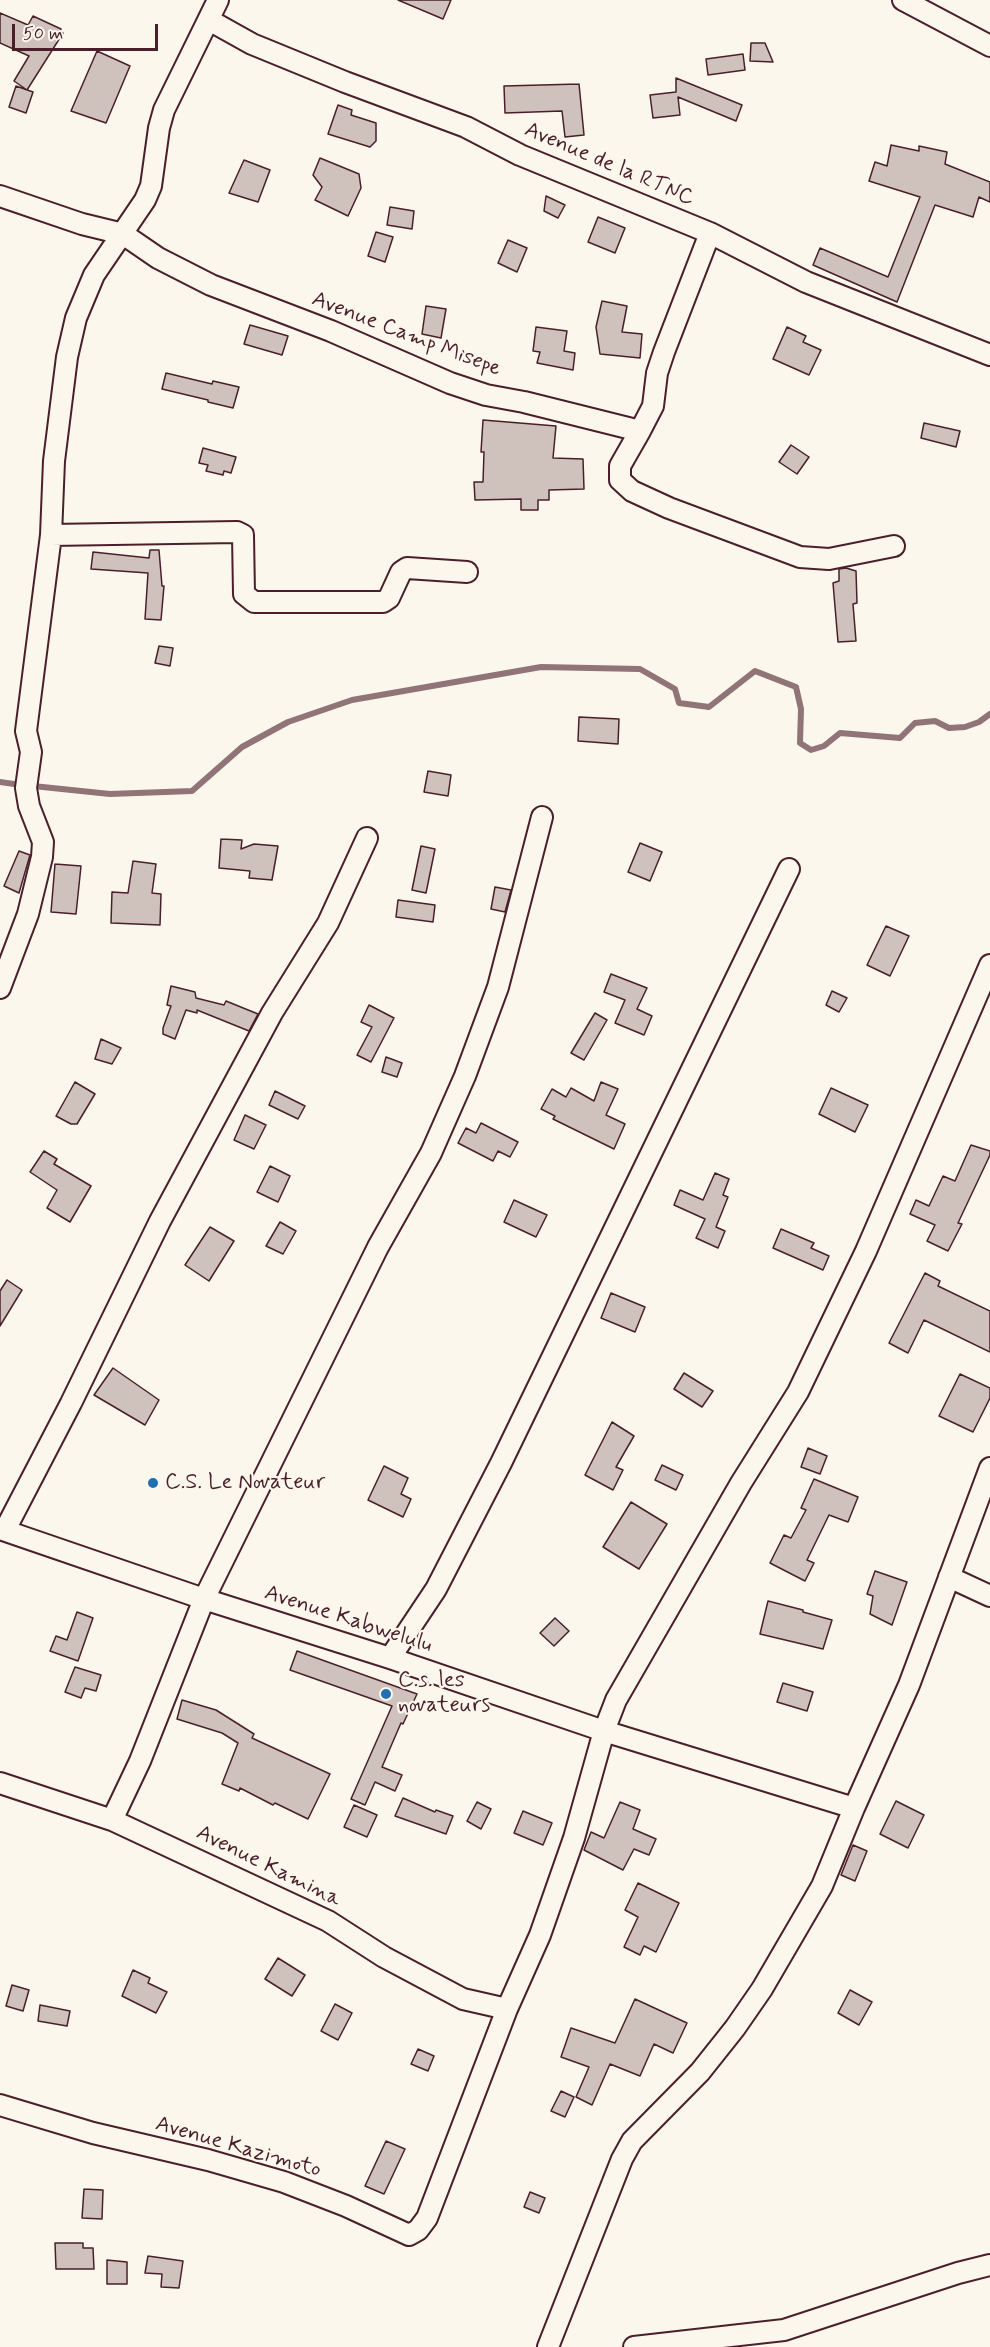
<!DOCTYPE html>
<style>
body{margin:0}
#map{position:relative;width:990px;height:2347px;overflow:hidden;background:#fbf7ec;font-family:Mynerve,sans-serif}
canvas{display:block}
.scale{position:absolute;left:12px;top:24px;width:146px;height:27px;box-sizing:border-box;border:3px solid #4a1f2b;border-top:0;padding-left:8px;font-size:18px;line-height:21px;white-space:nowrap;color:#4a1f2b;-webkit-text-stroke:4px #fbf7ec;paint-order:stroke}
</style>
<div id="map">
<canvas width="990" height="2347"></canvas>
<div class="scale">50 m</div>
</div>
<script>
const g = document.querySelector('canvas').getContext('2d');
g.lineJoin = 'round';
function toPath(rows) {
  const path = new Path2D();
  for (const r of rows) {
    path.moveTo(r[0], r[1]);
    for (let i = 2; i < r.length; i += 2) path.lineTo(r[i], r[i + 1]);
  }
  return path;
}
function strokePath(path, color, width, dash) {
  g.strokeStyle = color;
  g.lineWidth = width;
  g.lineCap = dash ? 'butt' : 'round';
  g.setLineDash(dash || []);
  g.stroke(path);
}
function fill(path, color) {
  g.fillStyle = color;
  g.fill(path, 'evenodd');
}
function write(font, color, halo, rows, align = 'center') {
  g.font = font + ' Mynerve,sans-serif';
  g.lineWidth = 4.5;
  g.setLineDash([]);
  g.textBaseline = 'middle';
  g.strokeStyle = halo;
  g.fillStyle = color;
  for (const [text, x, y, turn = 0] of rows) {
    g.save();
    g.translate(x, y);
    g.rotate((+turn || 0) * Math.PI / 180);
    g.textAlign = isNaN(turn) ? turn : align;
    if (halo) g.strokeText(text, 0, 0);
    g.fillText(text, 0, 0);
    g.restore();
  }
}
strokePath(toPath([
 [0,782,21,785],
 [33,786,110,794,192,791,242,747,288,722,352,700,541,667,640,669,675,689,679,703,709,707,755,671,796,687,801,709,800,743,811,750,824,746,840,733,900,738,915,723,935,721,949,728,965,727,979,722,990,714]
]), '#907477', 6);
const building = toPath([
 [398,0,451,0,443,19,398,0],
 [0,13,28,25,33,16,61,29,60,31,63,33,27,90,14,81,29,56,0,43,0,13],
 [751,43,765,43,773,62,750,61,751,43],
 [97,51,130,66,106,123,71,111,97,51],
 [743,54,745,70,708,75,706,59,743,54],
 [676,78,742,105,736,121,678,97,680,115,653,118,650,95,676,92,676,78],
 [579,84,584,135,565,137,562,111,505,113,504,86,579,84],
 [16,86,33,92,26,113,9,107,16,86],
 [338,105,352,110,351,115,376,123,376,141,370,147,328,134,338,105],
 [891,145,919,151,919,146,947,152,945,164,990,182,990,202,979,197,973,217,935,205,897,302,813,265,820,248,888,277,920,197,869,181,875,162,887,166,891,145],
 [320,158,359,174,361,188,348,216,315,200,322,187,313,175,320,158],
 [244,160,270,170,258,202,229,193,244,160],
 [546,196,565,205,558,218,544,211,546,196],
 [390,207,414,211,412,229,387,225,390,207],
 [598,217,625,228,615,253,588,242,598,217],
 [376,232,393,237,385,262,368,256,376,232],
 [508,240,527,248,517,272,498,263,508,240],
 [602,301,627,306,622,332,642,334,640,358,600,354,596,327,602,301],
 [426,306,446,309,441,338,422,334,426,306],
 [250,325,288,336,282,355,244,344,250,325],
 [536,327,567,331,564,351,575,353,573,370,537,363,540,352,533,351,536,327],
 [787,327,806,336,803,342,821,350,809,375,773,359,787,327],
 [166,373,212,384,213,381,239,387,233,408,208,402,208,400,162,389,166,373],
 [483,420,556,426,553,458,583,459,584,489,549,490,549,500,538,500,538,510,521,510,521,499,475,500,474,482,483,482,484,452,481,452,483,420],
 [924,423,960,431,956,447,921,438,924,423],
 [791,445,809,457,797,474,779,462,791,445],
 [203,448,236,457,231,473,224,471,223,475,206,471,208,465,199,463,203,448],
 [150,550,159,550,162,586,164,586,161,620,145,619,148,573,91,569,93,552,149,558,150,550],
 [846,568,856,571,857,603,853,604,856,641,838,642,833,583,839,581,839,569,846,568],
 [159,646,173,648,170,666,155,663,159,646],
 [579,717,619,719,618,744,578,741,579,717],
 [428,771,451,775,448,796,424,792,428,771],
 [221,839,242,840,241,849,254,844,278,846,272,880,249,878,250,871,219,868,221,839],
 [640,843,662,852,650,881,628,872,640,843],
 [421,846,435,849,426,893,412,890,421,846],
 [19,851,30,855,19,893,4,886,19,851],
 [133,861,156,864,152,893,161,894,160,925,111,923,112,892,128,893,133,861],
 [55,864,81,866,76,914,51,912,55,864],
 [495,887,511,890,505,912,491,909,495,887],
 [398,900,435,905,433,922,396,917,398,900],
 [886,926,909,936,890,976,867,965,886,926],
 [611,974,647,988,637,1009,652,1016,644,1035,615,1023,625,1000,604,992,611,974],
 [171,986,195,992,196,998,224,1005,226,1001,258,1014,249,1031,197,1010,197,1013,186,1010,175,1039,163,1034,163,1028,171,1006,167,1005,171,986],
 [832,991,847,998,839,1012,826,1005,832,991],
 [369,1005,394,1018,371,1062,357,1055,372,1027,361,1022,369,1005],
 [595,1013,607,1020,584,1060,571,1053,595,1013],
 [101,1039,121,1048,112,1064,95,1059,101,1039],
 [386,1057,402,1063,397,1077,382,1072,386,1057],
 [75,1082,95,1094,77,1124,71,1124,56,1116,75,1082],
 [601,1082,618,1089,606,1115,625,1124,614,1149,553,1119,555,1116,541,1109,552,1089,566,1097,571,1088,594,1101,601,1082],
 [831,1088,868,1105,855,1132,819,1114,831,1088],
 [275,1091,305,1106,298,1119,269,1105,275,1091],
 [245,1115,266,1125,254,1149,234,1140,245,1115],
 [481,1123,518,1142,510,1157,498,1151,493,1161,458,1143,466,1128,476,1133,481,1123],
 [971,1145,990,1151,990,1155,958,1223,962,1224,948,1251,927,1241,935,1225,910,1214,916,1200,929,1206,943,1176,955,1181,971,1145],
 [44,1151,57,1159,54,1164,91,1186,70,1222,47,1208,57,1190,30,1172,44,1151],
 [270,1166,290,1176,278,1202,257,1192,270,1166],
 [715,1173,729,1179,723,1195,728,1197,716,1227,725,1231,718,1248,696,1238,705,1219,674,1205,680,1190,703,1200,715,1173],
 [514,1200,547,1215,536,1237,504,1222,514,1200],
 [280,1222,296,1231,283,1254,266,1246,280,1222],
 [210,1227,234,1241,209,1281,185,1265,210,1227],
 [781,1229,814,1243,811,1248,829,1256,823,1270,773,1248,781,1229],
 [925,1273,940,1281,938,1286,990,1311,990,1352,924,1320,908,1353,889,1343,925,1273],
 [7,1280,22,1290,0,1326,0,1291,7,1280],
 [611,1293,645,1307,635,1332,601,1318,611,1293],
 [113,1368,159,1400,145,1425,94,1395,113,1368],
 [684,1373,713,1391,702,1407,674,1389,684,1373],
 [960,1374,990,1388,990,1398,973,1432,939,1416,960,1374],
 [612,1422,634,1436,616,1467,623,1470,613,1490,585,1475,612,1422],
 [808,1448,827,1456,820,1474,801,1467,808,1448],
 [662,1465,683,1475,676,1490,655,1480,662,1465],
 [384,1466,408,1478,401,1494,411,1499,403,1517,368,1500,384,1466],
 [814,1479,858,1497,848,1522,829,1515,807,1560,814,1563,805,1581,770,1563,784,1535,791,1538,806,1510,801,1508,814,1479],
 [631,1502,667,1524,639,1569,603,1547,631,1502],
 [875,1571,907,1582,892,1625,870,1614,873,1596,867,1594,875,1571],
 [768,1601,803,1610,803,1612,832,1620,823,1649,760,1634,768,1601],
 [77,1612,93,1618,78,1661,50,1651,56,1636,67,1640,77,1612],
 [555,1618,569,1631,554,1646,540,1633,555,1618],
 [297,1651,417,1694,403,1724,401,1723,382,1767,402,1775,395,1791,375,1782,365,1805,351,1799,392,1706,290,1670,297,1651],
 [75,1667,101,1675,96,1691,85,1688,81,1698,65,1692,75,1667],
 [783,1683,813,1692,807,1711,777,1702,783,1683],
 [182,1700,216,1710,254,1734,252,1738,330,1774,308,1819,275,1803,273,1805,240,1788,239,1791,222,1784,238,1743,222,1733,177,1719,182,1700],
 [403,1798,435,1812,436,1810,453,1816,446,1834,395,1816,403,1798],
 [896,1801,924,1815,908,1848,880,1834,896,1801],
 [477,1802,491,1809,481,1829,467,1821,477,1802],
 [620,1802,640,1810,633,1829,656,1839,649,1855,634,1849,623,1870,584,1850,591,1832,604,1838,620,1802],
 [354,1805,377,1815,367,1837,344,1827,354,1805],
 [523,1811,552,1823,543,1845,514,1833,523,1811],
 [853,1845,867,1851,855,1881,841,1875,853,1845],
 [638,1883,679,1903,656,1952,644,1946,640,1955,624,1947,638,1917,625,1910,638,1883],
 [278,1958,305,1975,292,1996,265,1979,278,1958],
 [133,1970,150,1978,148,1983,167,1992,156,2013,122,1996,133,1970],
 [12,1985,29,1990,23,2011,6,2006,12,1985],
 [850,1990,872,2002,859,2025,838,2013,850,1990],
 [635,1999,687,2023,673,2053,654,2044,640,2076,610,2064,592,2105,576,2097,589,2067,561,2057,571,2028,615,2043,635,1999],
 [335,2004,352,2013,338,2040,321,2031,335,2004],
 [40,2005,70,2011,67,2026,38,2021,40,2005],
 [418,2049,434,2056,428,2071,411,2064,418,2049],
 [561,2091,574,2097,565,2117,551,2111,561,2091],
 [386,2141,405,2149,384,2194,365,2186,386,2141],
 [84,2189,103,2190,102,2219,82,2218,84,2189],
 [530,2192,545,2198,539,2213,524,2207,530,2192],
 [55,2243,83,2243,83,2248,93,2248,94,2269,56,2269,55,2243],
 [148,2256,183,2261,179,2288,161,2287,162,2274,145,2273,148,2256],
 [107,2260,127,2262,127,2284,107,2284,107,2260]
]);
fill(building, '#cfc2bc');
strokePath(building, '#4a1f2b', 1.5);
const minor = toPath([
 [903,0,990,46],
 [209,20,252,44,345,82,466,127,520,155,710,233,806,282,990,355],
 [0,196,82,224,123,234,158,258,211,285,331,331,450,383,486,395,524,402,640,431,653,406,657,373,664,352,710,233],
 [640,431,620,466,620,480,632,491,669,508,800,557,829,559,894,546],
 [51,535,237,532,243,535,244,594,254,602,383,602,389,598,401,572,407,568,467,572],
 [0,988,28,914,42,857,43,842,29,806,26,788,31,752,26,731,51,535,54,461,67,357,76,318,94,275,145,200,151,186,159,128,164,110,218,0],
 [0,1529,204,1599,390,1658,604,1731,854,1808],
 [5,1530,71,1403,160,1221,272,1013,328,923,367,838],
 [949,1577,990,1596],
 [390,1658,436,1589,501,1463,789,869],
 [0,1783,112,1820,328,1921,384,1957,463,1999,507,2009],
 [112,1820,140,1761,204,1599,378,1247,431,1153,465,1076,498,987,542,817],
 [0,2105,93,2133,208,2160,284,2182,346,2206,409,2235,418,2230,427,2218,507,2009,540,1935,574,1838,604,1731,616,1700,741,1483,798,1392,866,1251,990,965],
 [548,2347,622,2159,632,2141,700,2072,735,2028,762,1989,822,1886,854,1808,909,1685,990,1468],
 [634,2347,784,2330,958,2273,990,2265]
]);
strokePath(minor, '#4a1f2b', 24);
strokePath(minor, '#fbf7ec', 20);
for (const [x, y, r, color] of [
 [153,1483,6,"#1f6fb2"],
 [386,1694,6,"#1f6fb2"]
]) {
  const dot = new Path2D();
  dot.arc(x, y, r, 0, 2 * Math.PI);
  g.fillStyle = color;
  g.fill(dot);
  strokePath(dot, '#fbf7ec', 2);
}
write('22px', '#4a1f2b', '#fbf7ec', [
 ["Avenue de la RTNC",609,165,23],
 ["Avenue Camp Misepe",406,335,21],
 ["Avenue Kabwelulu",348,1620,18],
 ["Avenue Kamina",268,1867,26],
 ["Avenue Kazimoto",238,2148,16]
]);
write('22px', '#4a1f2b', '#fbf7ec', [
 ["C.S. Le Novateur",165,1483],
 ["C.s. les",398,1681],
 ["novateurs",398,1706]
], 'left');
</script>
